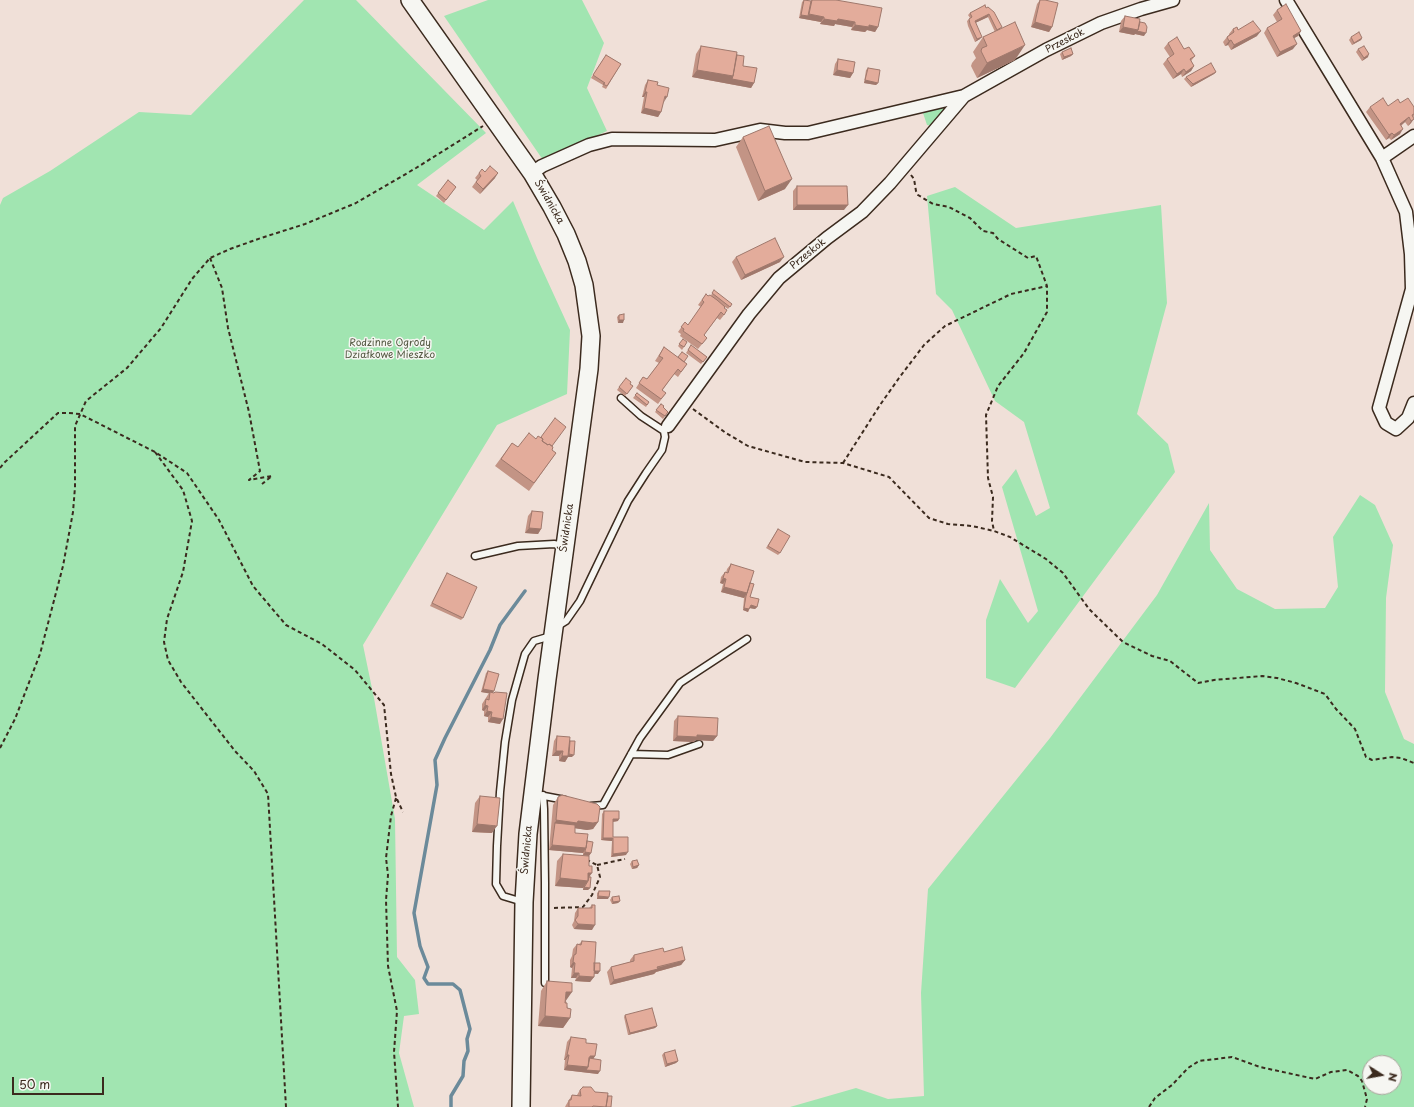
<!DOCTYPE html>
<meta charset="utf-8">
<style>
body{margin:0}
#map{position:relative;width:1414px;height:1107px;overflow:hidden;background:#f0e0d8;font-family:"Playpen Sans",sans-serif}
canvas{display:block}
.north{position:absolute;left:1362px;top:1055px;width:40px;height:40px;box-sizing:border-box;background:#f6f6f2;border:1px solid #aba49d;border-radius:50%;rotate:101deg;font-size:11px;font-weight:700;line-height:16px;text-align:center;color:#3b2a1e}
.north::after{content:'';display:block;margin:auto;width:14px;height:18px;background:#3b2a1e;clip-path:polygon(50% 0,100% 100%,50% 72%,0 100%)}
.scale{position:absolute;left:12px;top:1077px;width:92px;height:18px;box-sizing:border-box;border:2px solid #3b2a1e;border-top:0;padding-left:5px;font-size:12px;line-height:14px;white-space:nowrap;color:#3b2a1e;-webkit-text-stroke:3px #f6f6f2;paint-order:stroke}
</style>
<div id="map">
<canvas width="1414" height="1107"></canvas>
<div class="north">N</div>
<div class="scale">50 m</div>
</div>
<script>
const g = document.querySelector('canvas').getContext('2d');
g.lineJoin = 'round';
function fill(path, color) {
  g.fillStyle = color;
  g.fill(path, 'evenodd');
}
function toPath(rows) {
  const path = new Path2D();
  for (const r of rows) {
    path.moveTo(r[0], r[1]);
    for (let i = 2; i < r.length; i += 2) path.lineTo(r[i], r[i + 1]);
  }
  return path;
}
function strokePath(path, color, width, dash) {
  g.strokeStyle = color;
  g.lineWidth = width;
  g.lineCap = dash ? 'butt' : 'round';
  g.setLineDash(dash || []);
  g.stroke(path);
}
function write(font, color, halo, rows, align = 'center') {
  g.font = font + ' "Playpen Sans",sans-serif';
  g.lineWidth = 3;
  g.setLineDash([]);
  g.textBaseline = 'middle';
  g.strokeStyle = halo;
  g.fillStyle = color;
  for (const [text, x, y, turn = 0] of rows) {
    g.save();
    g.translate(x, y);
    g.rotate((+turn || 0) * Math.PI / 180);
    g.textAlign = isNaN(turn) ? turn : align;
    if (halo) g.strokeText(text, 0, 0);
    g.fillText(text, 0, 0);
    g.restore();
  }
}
fill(toPath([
 [304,0,356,0,486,133,417,185,484,230,513,201,537,258,570,330,567,394,497,425,363,645,374,698,395,819,397,957,415,980,419,1014,404,1016,399,1053,414,1107,0,1107,0,205,3,198,50,171,139,112,191,115],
 [488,0,582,0,604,43,587,88,607,131,543,160,444,16],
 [949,104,932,126,927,125,923,113,924,110],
 [955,187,1016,228,1161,205,1167,303,1137,414,1168,444,1175,472,1015,688,986,678,986,620,1000,579,1028,623,1038,611,1002,487,1016,469,1036,516,1050,508,1024,422,995,401,952,310,936,294,927,196],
 [1360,495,1375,505,1393,545,1386,598,1385,692,1404,739,1414,744,1414,1107,790,1107,856,1088,888,1099,924,1096,921,993,928,889,1050,738,1157,595,1209,503,1210,550,1237,589,1275,609,1325,608,1338,587,1333,537],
 [1370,1063,1394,1063,1394,1087,1370,1087]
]), '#a1e5b1');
strokePath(toPath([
 [451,1107,451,1096,463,1076,464,1061,468,1051,467,1039,470,1029,460,990,453,984,428,984,424,978,428,967,420,946,414,913,437,785,435,760,445,738,490,650,500,625,525,591]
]), '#6b8a9a', 3.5);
const service = toPath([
 [621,398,641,416,664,431],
 [475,556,518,546,554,544,563,546],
 [558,626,566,621,580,601,628,501,646,473,662,450,665,437,664,431,668,426],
 [631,754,668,755,699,744],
 [534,794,565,800],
 [543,795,544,809,545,883,545,983],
 [591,806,603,805,640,738,680,683,747,639],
 [523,902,503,896,496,884,497,846,500,792,505,742,512,700,525,654,534,641,551,636]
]);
const minor = toPath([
 [1286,0,1382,158,1406,212,1411,254,1412,289,1379,408,1386,423,1396,429,1408,418,1414,403],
 [1382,158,1414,136],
 [532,173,542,166,589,145,612,139,715,140,760,130,785,133,808,133,964,96,1046,50,1101,23,1141,9,1173,0],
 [668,426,749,314,779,278,827,238,862,212,890,183,964,96]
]);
const secondary = toPath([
 [410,0,532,173,552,207,566,234,577,261,584,285,591,336,589,369,547,679,528,834,524,902,521,1107]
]);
strokePath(service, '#3b2a1e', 9);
strokePath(minor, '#3b2a1e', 15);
strokePath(secondary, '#3b2a1e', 20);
strokePath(toPath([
 [911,175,914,179,916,191,918,195,933,204,949,207,970,218,983,231,993,233,998,239,1028,258,1036,256,1047,286,1047,312,1024,353,998,386,986,415,988,478,993,497,992,521,994,531,1010,537,1046,559,1063,573,1089,609,1123,642,1152,656,1170,661,1198,683,1214,680,1262,676,1277,678,1296,683,1325,694,1336,709,1355,729,1366,757,1372,760,1392,757,1401,758,1414,763],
 [210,258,222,288,228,328,249,412,260,471,249,480,272,476,262,484],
 [693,409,726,433,748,446,805,462,843,463,889,477,929,518,948,524,972,526,994,531],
 [155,452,183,490,192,521,183,572,167,619,164,642,168,660,181,682,235,751,254,771,268,794,286,1107],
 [843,463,880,405,899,378,924,345,945,326,1011,294,1047,286],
 [0,468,4,463,58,413,69,413,80,414,155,452,187,473,219,520,253,586,286,625,322,644,355,670,384,705,391,774,396,797,403,812],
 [0,748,15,719,40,654,63,566,73,512,75,487,75,426,86,401,127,368,161,328,192,279,210,258,230,249,261,238,305,224,356,203,416,168,483,126],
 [396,798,391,816,386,858,388,875,386,900,388,966,397,1011,394,1052,398,1107],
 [597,865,625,859],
 [554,908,583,907,592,895,600,877,597,865,587,860],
 [1149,1107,1155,1098,1172,1085,1188,1068,1199,1061,1232,1057,1260,1067,1315,1079,1331,1072,1347,1070,1358,1076,1362,1081,1367,1099,1365,1107]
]), '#3b2a1e', 2, [4, 3]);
strokePath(service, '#f6f6f2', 6);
strokePath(minor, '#f6f6f2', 12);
strokePath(secondary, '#f6f6f2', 17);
fill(toPath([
 [804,0,811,1,811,0,836,0,878,27,875,32,867,30,865,32,851,30,852,27,835,24,834,26,820,24,821,22,799,18,802,2],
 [1040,0,1045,0,1052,27,1049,32,1031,27,1037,4],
 [986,8,1000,29,1015,60,977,78,971,66,972,63,976,58,973,52,983,37,995,32,988,17,975,23,980,39,975,42,968,26,967,21,970,18,968,15,970,13],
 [1277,10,1301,31,1298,36,1294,38,1293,49,1277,57,1264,33,1267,28,1277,22,1273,15],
 [1125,16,1140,22,1144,36,1135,34,1134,35,1119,32,1121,21],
 [1233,29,1238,30,1257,36,1231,50,1228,45,1225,46,1223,42,1227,37,1229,35,1229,34],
 [1351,37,1362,38,1361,40,1352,45,1349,40],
 [1168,43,1184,49,1195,56,1191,61,1194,66,1191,71,1182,77,1181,74,1173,79,1163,64,1167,59,1170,57,1164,48],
 [701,46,737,55,743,66,754,83,751,88,692,77,696,54],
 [1358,49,1368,57,1362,61,1356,52],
 [1062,52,1073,54,1071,56,1062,60,1060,54],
 [606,55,621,64,606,89,602,87,603,85,591,78],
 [838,59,853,73,850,78,833,75,835,64],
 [868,68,878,83,876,85,864,83,866,70],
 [1216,72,1214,74,1191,87,1184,79,1186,77],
 [648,80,657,85,663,102,661,112,658,117,641,113,644,97,642,97,645,85],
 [1400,103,1414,107,1414,116,1411,123,1408,126,1405,122,1401,126,1400,134,1391,140,1389,138,1386,140,1366,112,1370,107,1388,106],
 [743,137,785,189,758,201,736,147],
 [485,172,495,178,480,194,472,187,477,180,475,178,479,173],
 [448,180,456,187,444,203,436,196],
 [797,186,844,210,793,210,793,191],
 [736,257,780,262,741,280,732,262],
 [712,293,732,304,728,309,725,307,724,308,724,315,720,320,717,318,704,335,707,338,698,349,680,336,681,334,678,332,685,322,688,325,701,307,698,305,706,294,708,296,711,296],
 [619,315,623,323,618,323,617,317],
 [683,339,687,342,682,350,678,346],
 [691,345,707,357,701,364,686,353],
 [664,347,687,364,678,377,674,374,662,391,666,393,658,404,636,388,643,377,647,379,659,363,655,361],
 [630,384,633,386,625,396,617,390,619,387],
 [637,393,649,402,646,407,633,398],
 [661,404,663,407,668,412,663,419,655,412],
 [536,439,552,446,552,450,556,453,529,491,495,466,512,443,518,447],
 [532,511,541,529,538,534,525,533,528,516],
 [778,529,780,553,778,555,766,548],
 [731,564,750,583,750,597,757,607,755,609,750,608,748,612,743,610,744,598,721,592,723,584,720,583,721,577,725,572,726,573,727,569],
 [447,573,463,618,461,620,430,606],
 [488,671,493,693,494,693,495,692,500,724,488,722,488,717,484,716,484,711,482,710,482,704,489,693,481,692,486,673],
 [678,716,717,736,713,741,695,740,694,742,673,741,674,721],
 [557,736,570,741,572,757,568,757,565,762,559,761,559,756,552,756,554,741],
 [480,796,492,833,472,832,475,803],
 [558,797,598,822,593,829,587,830,575,828,575,833,587,841,591,853,589,856,583,855,583,853,549,850,553,805],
 [604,811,618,821,613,822,613,837,626,855,611,857,612,841,601,840,602,814],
 [563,854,589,866,590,888,588,890,583,890,583,888,555,886,557,861],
 [632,861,639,865,637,868,632,869,630,864],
 [599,891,608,899,597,899,597,893],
 [612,897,620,901,618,903,612,904,610,900],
 [592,905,592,930,574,929,572,925,574,921,575,913,578,908,589,908],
 [582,941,594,963,598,974,594,974,594,977,590,982,575,981,576,978,571,978,572,968,570,967,570,960,572,956,573,949,577,944,579,944],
 [664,952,685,960,681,965,656,972,654,974,610,985,607,972,611,967,630,962,630,960,634,955],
 [547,981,566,1001,570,1018,563,1028,538,1026,541,991],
 [625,1015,657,1026,655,1028,628,1035,624,1017],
 [571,1037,586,1043,595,1056,593,1059,598,1074,564,1070,565,1060,564,1060,567,1042],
 [664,1053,678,1061,676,1063,665,1067,662,1055],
 [580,1090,595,1092,608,1096,611,1107,565,1107,566,1105,572,1095,577,1095]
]), '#c39485');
fill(toPath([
 [809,14,824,17,821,22,799,18,801,15,808,16],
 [989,14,988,17,973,24,975,21],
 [824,19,838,19,855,22,852,27,835,24,834,26,820,24],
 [1035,22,1052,27,1049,32,1031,27],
 [855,25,869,25,878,27,875,32,867,30,865,32,851,30],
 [1123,27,1138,30,1146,33,1144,36,1135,34,1134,35,1119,32],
 [1261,31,1257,36,1231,50,1234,45],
 [1301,31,1298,36,1289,41,1293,36],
 [982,37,980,39,975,42,977,39],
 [1362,38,1361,40,1352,45,1354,43],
 [1231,40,1228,45,1225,46,1229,41],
 [1297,44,1293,49,1277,57,1280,52],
 [1025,45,1015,60,977,78,987,63],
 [1073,54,1071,56,1062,60,1064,57],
 [1369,54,1368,57,1362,61,1364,58],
 [1194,66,1191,71,1182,77,1186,72],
 [1184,69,1181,74,1173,79,1177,74],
 [697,70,733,76,754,83,751,88,692,77],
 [837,70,853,73,850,78,833,75],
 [1216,72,1214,74,1191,87,1193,84],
 [865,80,878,83,876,85,864,83],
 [645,92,647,92,644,97,642,97],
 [665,96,667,97,664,102],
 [644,108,661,112,658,117,641,113],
 [1409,117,1405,122,1396,129,1400,124],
 [1414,119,1411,123,1408,126,1411,121],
 [1403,129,1400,134,1391,140,1394,135],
 [1392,133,1389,138,1386,140,1389,135],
 [498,173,495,178,480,194,483,189],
 [792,179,785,189,758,201,765,191],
 [797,205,848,205,844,210,793,210],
 [784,257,780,262,741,280,745,275],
 [619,320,624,320,623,323,618,323],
 [529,528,541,529,538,534,525,533],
 [723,578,726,579,723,584,720,583],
 [724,587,747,593,744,598,721,592],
 [751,605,757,607,755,609,749,608],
 [744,608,749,609,748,612,743,610],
 [483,689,494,691,492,694,481,692],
 [485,705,488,706,484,711,482,710],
 [487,711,492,712,488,717,484,716],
 [491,717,503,719,500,724,488,722],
 [697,735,717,736,713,741,695,740,694,742,673,741,677,736],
 [556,751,563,751,559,756,552,756],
 [567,754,574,755,572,757,568,757,565,762,559,761,562,756],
 [613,819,619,819,618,821,611,822],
 [556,820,578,821,598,822,593,829,587,830,573,828,555,823],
 [477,824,497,826,492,833,472,832],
 [603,838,613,838,612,841,601,840],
 [552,845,586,848,583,853,549,850],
 [585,852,591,853,589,856,583,855],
 [628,852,626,855,611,857,613,854],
 [639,865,637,868,632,869,633,867],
 [588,873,592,873,587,880,588,881,583,888,555,886,560,878],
 [584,887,590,888,588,890,583,890],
 [598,896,609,897,608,899,597,899],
 [620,901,618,903,612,904,613,902],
 [578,924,595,925,592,930,574,929],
 [685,960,681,965,656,972,654,974,610,985,614,980],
 [573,962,575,963,572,968,570,967],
 [593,971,600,971,598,974,591,973],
 [574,973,579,973,576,978,571,978],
 [579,976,594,977,590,982,575,981],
 [566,992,572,992,565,1002],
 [545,1016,570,1018,563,1028,538,1026],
 [657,1026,655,1028,628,1035,630,1033],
 [567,1055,569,1055,565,1060,564,1060],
 [590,1056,595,1056,592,1061,588,1061],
 [678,1061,676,1063,665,1067,667,1064],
 [567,1065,588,1067,600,1071,598,1074,564,1070]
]), '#9f786c');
const building = toPath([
 [804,0,811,1,808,16,801,15,804,0],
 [812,0,836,0,882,8,878,27,869,25,869,27,855,25,855,22,838,19,837,21,824,19,824,17,809,14,812,0],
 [1040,0,1045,0,1058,3,1052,27,1035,22,1040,0],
 [1286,4,1301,31,1293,36,1297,44,1280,52,1267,28,1282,19,1277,10,1286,4],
 [985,5,986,8,988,7,994,12,1002,27,997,30,989,14,975,21,982,37,977,39,970,24,969,19,972,17,970,13,985,5],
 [1125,16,1140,19,1138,30,1123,27,1125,16],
 [1253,21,1261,31,1234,45,1231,40,1229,41,1227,37,1234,32,1233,29,1237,27,1238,30,1253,21],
 [1015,22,1025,45,987,63,981,51,982,48,987,46,983,37,1015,22],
 [1140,22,1145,23,1147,27,1146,33,1137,31,1138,30,1140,22],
 [1359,32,1362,38,1354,43,1351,37,1359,32],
 [1177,37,1184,49,1189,47,1195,56,1190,59,1194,66,1186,72,1184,69,1177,74,1167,59,1174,54,1168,43,1177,37],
 [701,46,737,52,733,76,697,70,701,46],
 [1364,46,1369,54,1364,58,1358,49,1364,46],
 [1071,48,1073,54,1064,57,1062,52,1071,48],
 [606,55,621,64,607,86,603,84,605,83,593,75,606,55],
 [737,55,744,56,743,66,757,68,754,83,732,79,733,76,737,55],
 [838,59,855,62,853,73,837,70,838,59],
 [1211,63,1216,72,1193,84,1186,77,1211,63],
 [868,68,880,70,878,83,865,80,868,68],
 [648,80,658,82,657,85,669,88,667,97,665,96,661,112,644,108,647,92,645,92,648,80],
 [1383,98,1388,106,1398,99,1400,103,1408,98,1414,107,1414,114,1412,115,1414,119,1411,121,1409,117,1400,124,1403,129,1394,135,1392,133,1389,135,1370,107,1383,98],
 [769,126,792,179,765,191,743,137,769,126],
 [490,166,498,173,483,189,476,182,481,176,479,173,482,169,485,172,490,166],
 [448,180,456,187,446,200,438,193,448,180],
 [797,186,847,186,848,205,797,205,797,186],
 [775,238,784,257,745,275,736,257,775,238],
 [714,290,732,304,730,307,712,293,714,290],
 [706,294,708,296,710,295,717,300,725,307,724,308,727,310,724,315,721,312,704,335,707,338,702,344,683,331,684,329,681,327,685,322,688,325,704,302,702,300,706,294],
 [624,314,624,320,619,320,619,315,624,314],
 [683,339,687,342,684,347,679,344,683,339],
 [691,345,707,357,703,362,688,350,691,345],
 [664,347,687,364,681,372,678,369,671,378,662,390,666,393,661,399,639,383,643,377,647,379,663,358,659,356,664,347],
 [682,352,688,356,684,362,678,357,682,352],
 [626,378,631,382,630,384,633,386,627,394,619,387,626,378],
 [637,393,649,402,647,405,635,395,637,393],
 [661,404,664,406,663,407,668,412,665,416,656,410,661,404],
 [555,418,566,427,552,446,549,444,548,445,542,441,543,439,541,437,555,418],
 [529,433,536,439,538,436,543,439,542,441,548,445,549,444,553,447,552,450,556,453,534,483,501,459,512,443,518,447,529,433],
 [532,511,543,512,541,529,529,528,532,511],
 [778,529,790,536,780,553,768,546,778,529],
 [731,564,754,571,747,593,724,587,726,579,723,578,725,572,728,573,731,564],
 [447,573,477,587,463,618,432,603,447,573],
 [750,583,754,584,750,597,759,599,757,607,751,605,749,609,744,608,746,596,747,593,750,583],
 [488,671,499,674,494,691,483,689,488,671],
 [490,692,494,693,495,692,507,693,503,719,491,717,492,712,487,711,488,706,485,705,486,699,489,700,490,692],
 [678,716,718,718,717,736,697,735,697,737,677,736,678,716],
 [557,736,570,737,568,756,562,756,563,751,556,751,557,736],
 [570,741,575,741,574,755,569,754,570,741],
 [562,795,597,804,600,807,598,822,593,823,578,821,577,823,556,820,558,797,562,795],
 [480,796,500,798,497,826,477,824,480,796],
 [604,811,619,811,619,819,613,819,613,837,628,837,628,852,613,854,613,838,603,838,604,811],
 [555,823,575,825,575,833,588,834,586,848,552,845,555,823],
 [587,841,593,842,591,853,585,852,585,851,586,848,587,841],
 [563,854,589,856,589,866,592,866,592,873,588,873,588,881,560,878,563,854],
 [637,860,639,865,633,867,632,861,637,860],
 [589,877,591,877,590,888,584,887,585,886,588,881,589,877],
 [599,891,610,891,609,897,598,896,599,891],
 [619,896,620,901,613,902,612,897,619,896],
 [592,905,595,905,595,925,578,924,575,920,578,916,578,908,592,908,592,905],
 [582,941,596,942,594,977,579,976,579,973,574,973,575,963,573,962,574,955,576,954,577,944,581,945,582,941],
 [682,947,685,960,657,967,658,969,614,980,611,967,634,961,634,955,663,948,664,952,682,947],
 [594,963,600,963,600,971,594,971,594,963],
 [547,981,572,983,572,992,566,992,565,1003,567,1003,567,1008,571,1009,570,1018,545,1016,547,981],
 [652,1008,657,1026,630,1033,625,1015,652,1008],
 [571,1037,586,1039,586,1043,597,1044,595,1056,590,1056,588,1067,567,1065,569,1055,567,1055,571,1037],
 [675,1050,678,1061,667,1064,664,1053,675,1050],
 [589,1058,601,1060,600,1071,586,1070,588,1067,589,1058],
 [583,1087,591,1087,595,1092,608,1093,606,1107,593,1106,592,1107,569,1107,569,1100,571,1100,572,1095,581,1096,580,1090,583,1087],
 [608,1096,612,1096,611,1107,606,1107,608,1096]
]);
fill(building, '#e3ac9b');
strokePath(building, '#9f786c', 1);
write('10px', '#3b2a1e', '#f6f6f2', [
 ["Przeskok",1065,41,-27],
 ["Świdnicka",549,202,60],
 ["Przeskok",808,254,-39],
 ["Świdnicka",567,528,-82],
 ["Świdnicka",527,850,-85]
]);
write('10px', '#545943', '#f6f6f2', [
 ["Rodzinne Ogrody",390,343],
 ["Działkowe Mieszko",390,355]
]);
</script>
